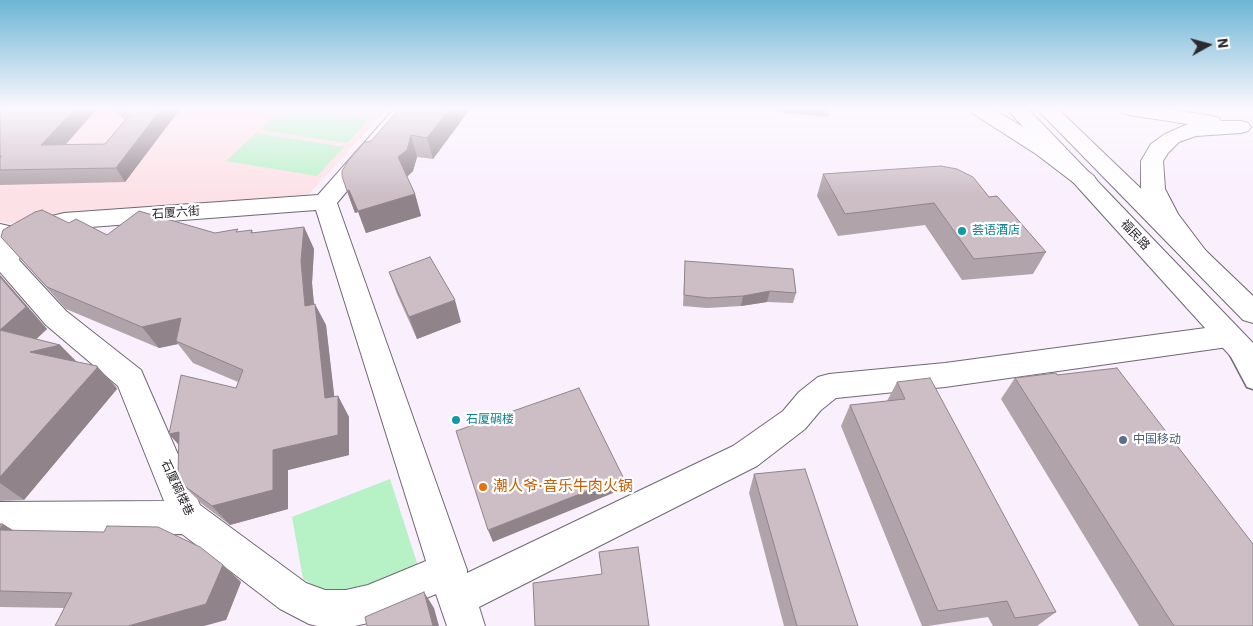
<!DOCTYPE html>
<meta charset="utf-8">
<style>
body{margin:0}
#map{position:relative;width:1253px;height:626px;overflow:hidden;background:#f9effd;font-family:"IBM Plex Sans",sans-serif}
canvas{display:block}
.north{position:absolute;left:1183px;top:20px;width:50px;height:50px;-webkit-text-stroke:4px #fff;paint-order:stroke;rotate:83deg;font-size:14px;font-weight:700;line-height:20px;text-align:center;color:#2d292e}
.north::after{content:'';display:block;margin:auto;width:18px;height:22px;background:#2d292e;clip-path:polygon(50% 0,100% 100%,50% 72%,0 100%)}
</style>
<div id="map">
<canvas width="1253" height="626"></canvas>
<div class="north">N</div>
</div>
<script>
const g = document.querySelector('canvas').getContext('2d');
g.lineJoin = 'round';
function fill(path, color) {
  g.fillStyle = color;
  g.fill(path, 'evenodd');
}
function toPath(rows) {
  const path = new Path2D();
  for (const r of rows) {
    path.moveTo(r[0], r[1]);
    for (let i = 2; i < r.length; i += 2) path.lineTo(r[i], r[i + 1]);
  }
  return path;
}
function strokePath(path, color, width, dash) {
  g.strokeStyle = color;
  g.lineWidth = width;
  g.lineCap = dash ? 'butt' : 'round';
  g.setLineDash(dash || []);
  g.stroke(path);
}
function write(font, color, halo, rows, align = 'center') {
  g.font = font + ' "IBM Plex Sans","Noto Sans SC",sans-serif';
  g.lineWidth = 4.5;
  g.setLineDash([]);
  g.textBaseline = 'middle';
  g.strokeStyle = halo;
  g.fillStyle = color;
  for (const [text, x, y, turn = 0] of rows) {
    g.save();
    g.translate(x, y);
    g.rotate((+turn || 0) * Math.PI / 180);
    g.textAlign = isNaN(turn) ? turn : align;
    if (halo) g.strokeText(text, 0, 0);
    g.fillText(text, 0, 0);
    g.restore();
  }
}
fill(toPath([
 [0,109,387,109,309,194,10,223,0,222]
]), '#fce1e6');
fill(toPath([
 [282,109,319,109,371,117,347,143,260,130],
 [256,133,344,147,317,176,226,161],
 [390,479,419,569,370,591,337,594,321,589,303,579,292,517]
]), '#b6f2c6');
const service = toPath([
 [1238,346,1244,348,1253,365,1253,389,1247,387,1229,353,1232,348,1238,346]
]);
const minor = toPath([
 [394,109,415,109,337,203,467,570,467,573,733,446,783,411,799,392,818,377,829,374,945,363,1228,325,1238,328,1242,336,1238,344,1228,347,945,387,836,398,821,410,805,429,757,466,479,607,485,626,447,626,436,594,368,623,355,626,317,626,309,624,280,609,182,534,0,536,0,502,164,501,118,386,46,325,0,272,0,224,18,228,20,224,64,213,318,195,394,109],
 [316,210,426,561,368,585,346,590,325,590,306,583,200,505,141,370,66,311,19,260,24,237,29,238,64,229,316,210]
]);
const secondary = toPath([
 [1007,109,1028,109,1253,343,1253,374,1243,370,1007,109],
 [1037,109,1058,109,1253,296,1253,323,1243,320,1037,109]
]);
const primary = toPath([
 [969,109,993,109,1052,144,1094,176,1097,181,1094,186,1086,188,1078,186,1036,154,972,113,969,109],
 [1119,109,1167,109,1212,116,1219,118,1221,121,1241,121,1248,123,1251,127,1248,131,1241,133,1196,136,1179,142,1168,153,1163,161,1165,189,1178,214,1212,259,1208,265,1199,268,1190,265,1156,217,1141,189,1141,161,1151,144,1165,134,1188,124,1129,115,1122,113,1119,109]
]);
strokePath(service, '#706874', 3);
strokePath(minor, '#706874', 2);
strokePath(secondary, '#706874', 2);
strokePath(primary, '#706874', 2);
fill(service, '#fff');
fill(minor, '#fff');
fill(secondary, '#fff');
fill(primary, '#fff');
fill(toPath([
 [0,109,65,145,105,144,125,120,113,109,180,109,125,182,0,185],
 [399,109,470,109,433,159,417,157,413,171,407,177,415,194,421,216,366,233,358,212,355,213,347,191,371,141],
 [777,109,830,109,828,117,777,112],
 [823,174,989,197,1046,252,1033,274,962,280,925,225,838,236,817,196],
 [69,223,107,235,215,233,240,232,252,230,253,233,304,227,314,249,312,283,314,304,326,325,334,397,338,396,349,417,349,455,288,470,288,509,230,525,202,504,183,485,179,445,169,434,236,388,238,382,193,363,178,344,159,348,66,309,1,237],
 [685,261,796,293,793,303,767,302,741,306,707,308,683,306],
 [389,272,461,322,417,339,397,294],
 [0,275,47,329,36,339,60,345,76,362,116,387,117,389,24,500,0,501],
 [1057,375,1253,626,1139,626,1001,399,1015,378],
 [897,382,1056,612,1037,626,993,626,988,617,928,626,922,626,841,426,850,405,887,401],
 [754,474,858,626,784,626,749,493],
 [0,524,3,524,13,530,223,565,241,582,226,620,64,608,0,607]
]), '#b0a3a9');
fill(toPath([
 [75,109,97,109,52,160,41,145],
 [161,109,180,109,125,182,116,168],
 [450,109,470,109,433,159,427,138],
 [411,135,417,157,413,171,404,179,398,157],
 [349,190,358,212,355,213,347,191],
 [415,194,421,216,366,233,358,211],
 [304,227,314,249,312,283,316,328,305,306,301,261],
 [0,275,47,329,23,352,0,330],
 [770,291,767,302,741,306,743,296],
 [455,300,461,322,417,339,409,317],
 [315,304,326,325,337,419,325,398],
 [181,318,176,341,178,344,159,348,142,327],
 [60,345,81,366,30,352],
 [97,366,116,387,117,389,24,500,0,483,0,477],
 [338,396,349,417,349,455,288,470,288,509,230,525,212,506,273,450],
 [179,432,187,454,169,434],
 [623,477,623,489,493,542,488,530],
 [3,524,31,542,0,531,0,529],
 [223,565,241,582,226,620,204,626,128,626],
 [424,592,434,608,439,626,433,626]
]), '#90848a');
const building = toPath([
 [0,109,75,109,41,145,105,144,129,116,121,109,161,109,116,168,0,170,0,158,2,156,0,156,0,109],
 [399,109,450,109,427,138,411,135,407,150,398,157,415,194,358,211,349,190,347,191,342,176,342,171,348,161,365,142,371,141,399,109],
 [941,166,957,169,973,177,989,197,997,196,1046,252,974,259,934,203,845,214,823,174,941,166],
 [42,210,69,223,76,219,107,235,139,211,215,233,238,229,236,232,252,230,251,233,304,227,301,261,305,306,315,304,325,398,338,396,338,435,273,450,273,490,212,506,183,485,178,474,179,432,169,434,181,375,236,388,243,370,176,341,181,318,142,327,47,287,1,237,3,230,35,212,42,210],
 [430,257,455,300,409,317,389,272,430,257],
 [685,261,793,269,796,293,770,291,743,296,708,298,684,295,685,261],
 [0,277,26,307,0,330,60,345,30,352,97,366,97,368,0,477,0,277],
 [1117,368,1253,544,1253,626,1174,626,1015,378,1056,373,1057,375,1117,368],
 [930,378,1056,612,1015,618,1007,601,938,611,850,405,905,399,897,382,930,378],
 [579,388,623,477,488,530,456,431,579,388],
 [805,469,858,626,797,626,754,474,805,469],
 [0,524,3,524,0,529,0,524],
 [107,526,158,527,200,547,223,565,206,604,128,626,55,626,72,593,0,591,0,530,104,532,107,526],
 [638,547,649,626,535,626,533,583,602,574,599,552,638,547],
 [424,592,433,626,367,626,365,617,424,592]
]);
fill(building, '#cdbdc5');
strokePath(building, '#90848a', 1);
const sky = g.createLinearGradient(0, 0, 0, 197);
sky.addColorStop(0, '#6db6d5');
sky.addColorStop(0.55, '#fcf8fe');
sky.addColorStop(1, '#fcf8fe00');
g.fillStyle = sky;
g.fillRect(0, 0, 1253, 197);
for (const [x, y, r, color] of [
 [962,231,5,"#0f9aa8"],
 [456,420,5,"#0f9aa8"],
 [1123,440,5,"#5c6f8a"],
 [483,487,5,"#e8710a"]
]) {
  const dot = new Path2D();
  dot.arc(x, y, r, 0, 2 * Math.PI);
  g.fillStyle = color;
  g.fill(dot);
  strokePath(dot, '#fff', 2);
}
write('12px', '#2d292e', '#fff', [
 ["石厦六街",176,213,-4],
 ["福民路",1135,235,47],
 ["石厦碉楼巷",177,488,65]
]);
write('12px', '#0d838f', '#fff', [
 ["荟语酒店",972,231],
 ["石厦碉楼",466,420]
], 'left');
write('12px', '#4e5e75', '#fff', [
 ["中国移动",1133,440]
], 'left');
write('15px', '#c56008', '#fff', [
 ["潮人爷·音乐牛肉火锅",493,487]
], 'left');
</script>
